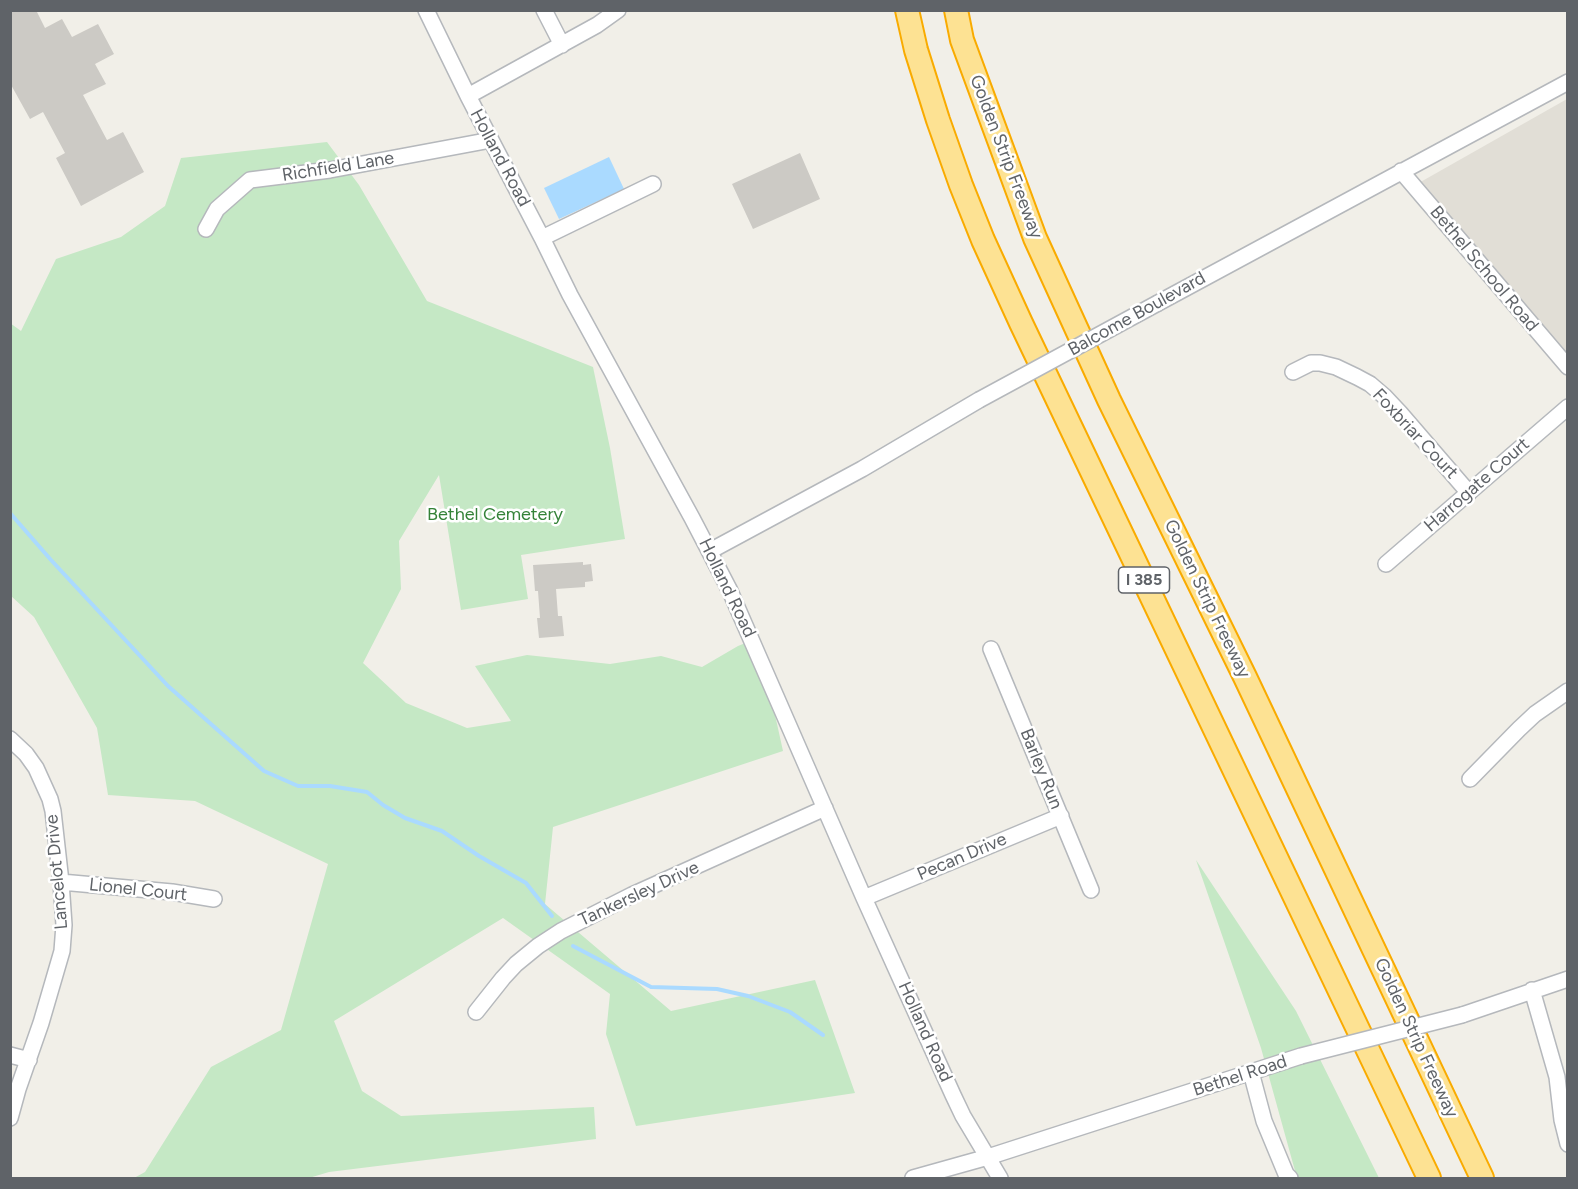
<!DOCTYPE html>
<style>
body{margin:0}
#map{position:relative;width:1578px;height:1189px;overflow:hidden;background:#f1efe8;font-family:Figtree,sans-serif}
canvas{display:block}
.frame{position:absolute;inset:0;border:12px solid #5f6368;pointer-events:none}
</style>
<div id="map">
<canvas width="1578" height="1189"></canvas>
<div class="frame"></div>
</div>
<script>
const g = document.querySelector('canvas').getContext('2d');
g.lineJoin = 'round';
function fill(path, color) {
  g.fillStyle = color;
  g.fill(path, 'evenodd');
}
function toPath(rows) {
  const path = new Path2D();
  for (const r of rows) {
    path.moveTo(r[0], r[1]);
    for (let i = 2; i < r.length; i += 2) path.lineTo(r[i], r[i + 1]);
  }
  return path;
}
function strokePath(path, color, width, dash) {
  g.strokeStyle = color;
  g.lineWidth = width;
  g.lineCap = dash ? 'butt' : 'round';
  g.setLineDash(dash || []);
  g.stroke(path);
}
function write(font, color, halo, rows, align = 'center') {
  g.font = font + ' Figtree,sans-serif';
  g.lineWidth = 5;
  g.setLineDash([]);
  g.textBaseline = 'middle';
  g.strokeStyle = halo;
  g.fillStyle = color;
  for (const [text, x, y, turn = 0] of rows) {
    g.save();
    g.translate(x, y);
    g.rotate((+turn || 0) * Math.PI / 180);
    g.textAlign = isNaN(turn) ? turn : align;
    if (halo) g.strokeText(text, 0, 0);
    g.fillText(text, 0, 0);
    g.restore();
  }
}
fill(toPath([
 [1567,99,1567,361,1417,184]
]), '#e1ded6');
fill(toPath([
 [327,142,359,185,427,301,593,367,610,448,625,539,521,555,528,599,461,610,439,475,399,541,401,589,363,663,406,703,467,728,511,721,475,666,527,655,610,664,661,656,702,667,738,646,758,638,783,751,553,827,545,904,671,1011,815,980,855,1093,636,1126,606,1034,610,994,503,918,334,1021,362,1091,401,1116,594,1107,596,1139,329,1172,309,1178,134,1178,145,1172,211,1067,281,1030,328,864,195,801,108,795,97,728,34,617,11,596,10,323,21,331,56,259,121,237,165,206,181,158],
 [1196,860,1296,1011,1379,1178,1297,1178,1261,1048]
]), '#c5e8c5');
fill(toPath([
 [609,157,624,189,559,219,544,188]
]), '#aadaff');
strokePath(toPath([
 [10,513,51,560,168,686,264,771,298,786,330,786,367,792,383,805,405,818,442,831,479,856,526,883,552,916],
 [573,946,651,987,717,989,748,996,790,1012,823,1035]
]), '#aadaff', 4);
fill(toPath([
 [10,10,36,10,45,28,62,19,72,37,98,24,114,54,95,64,106,84,83,95,107,140,123,132,144,172,81,206,56,158,65,153,43,112,30,119,10,83],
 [800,153,820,199,753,229,732,184],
 [583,562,583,565,591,564,593,581,585,582,585,587,556,589,558,616,562,616,564,636,539,638,537,618,540,618,538,591,535,591,533,565]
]), '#cccac5');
const minor = toPath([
 [426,10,468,96,542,238,570,295,692,518,730,591,864,898,953,1095,963,1116,1000,1178],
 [544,10,562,45],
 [468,96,597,25,618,10],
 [1401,171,1568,367],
 [206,229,217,209,250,180,330,170,491,140],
 [542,238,653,184],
 [1158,303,1568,82],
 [1293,372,1311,363,1320,363,1336,367,1357,377,1370,384,1384,396,1400,413,1469,493],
 [710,551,862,469,979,400],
 [1386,564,1568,407],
 [991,649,1091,890],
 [10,739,26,754,36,768,50,799,53,811,61,882,64,925,62,951,41,1023,18,1089,10,1118],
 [1470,779,1519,729,1535,714,1568,691],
 [61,882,172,892,214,899],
 [864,898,1061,816],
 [1532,990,1557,1077,1562,1120,1568,1144],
 [476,1012,503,978,516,964,538,946,561,931,632,895,825,808],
 [1462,1015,1568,979],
 [10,1055,29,1060],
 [1251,1072,1264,1121,1286,1174,1290,1178],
 [913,1178,988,1157,1301,1056]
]);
const highway = toPath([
 [907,10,916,50,938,120,961,185,983,240,1021,323,1429,1178],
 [956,10,962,40,1035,238,1109,400,1245,677,1482,1178]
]);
strokePath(minor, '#b5b8bc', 18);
strokePath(highway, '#f9ab00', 26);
strokePath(minor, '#fff', 15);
strokePath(highway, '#fde293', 22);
const minorBridge = toPath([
 [979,400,1158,303],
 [1301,1056,1462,1015]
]);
strokePath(minorBridge, '#b5b8bc', 18, []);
strokePath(minorBridge, '#fff', 15);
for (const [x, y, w] of [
 [1144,580,51]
]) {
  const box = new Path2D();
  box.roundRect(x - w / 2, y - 13, w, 26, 4.5);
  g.fillStyle = '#fff';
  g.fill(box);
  strokePath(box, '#5f6368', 1.5);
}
write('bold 16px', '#5f6368', null, [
 ["I 385",1144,580]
]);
write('18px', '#5f6368', '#fff', [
 ["Golden Strip Freeway",1006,157,69],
 ["Holland Road",500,158,62],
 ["Richfield Lane",338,167,-9],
 ["Bethel School Road",1484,269,50],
 ["Balcome Boulevard",1137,314,-29],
 ["Foxbriar Court",1415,434,47],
 ["Harrogate Court",1477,485,-41],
 ["Holland Road",727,588,64],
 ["Golden Strip Freeway",1207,599,64],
 ["Barley Run",1041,769,68],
 ["Pecan Drive",962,857,-23],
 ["Lancelot Drive",57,872,-95],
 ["Lionel Court",138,890,6],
 ["Tankersley Drive",639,894,-25],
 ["Holland Road",925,1032,66],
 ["Golden Strip Freeway",1416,1038,65],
 ["Bethel Road",1240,1076,-18]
]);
write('18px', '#348238', '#fff', [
 ["Bethel Cemetery",495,515]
]);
</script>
